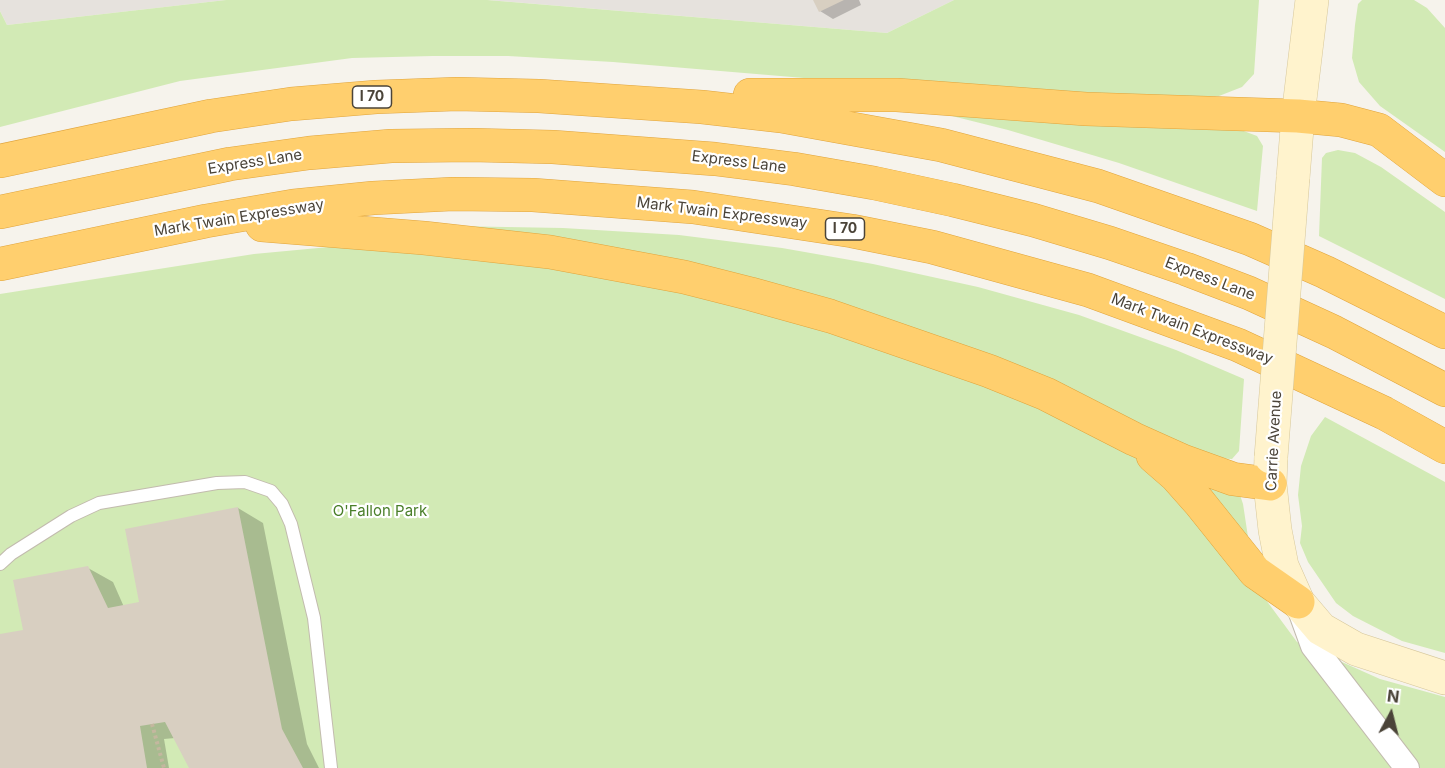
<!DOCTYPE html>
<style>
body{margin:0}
#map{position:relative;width:1445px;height:768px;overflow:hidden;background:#f6f3ec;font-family:Inter,sans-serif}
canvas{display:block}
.north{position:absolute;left:1361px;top:684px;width:60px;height:60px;-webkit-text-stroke:4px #fff;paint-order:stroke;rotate:7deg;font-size:16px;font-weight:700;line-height:24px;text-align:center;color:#4b4439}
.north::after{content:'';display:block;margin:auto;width:21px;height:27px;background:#4b4439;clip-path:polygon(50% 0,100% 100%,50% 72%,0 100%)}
</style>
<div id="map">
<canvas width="1445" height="768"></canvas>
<div class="north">N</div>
</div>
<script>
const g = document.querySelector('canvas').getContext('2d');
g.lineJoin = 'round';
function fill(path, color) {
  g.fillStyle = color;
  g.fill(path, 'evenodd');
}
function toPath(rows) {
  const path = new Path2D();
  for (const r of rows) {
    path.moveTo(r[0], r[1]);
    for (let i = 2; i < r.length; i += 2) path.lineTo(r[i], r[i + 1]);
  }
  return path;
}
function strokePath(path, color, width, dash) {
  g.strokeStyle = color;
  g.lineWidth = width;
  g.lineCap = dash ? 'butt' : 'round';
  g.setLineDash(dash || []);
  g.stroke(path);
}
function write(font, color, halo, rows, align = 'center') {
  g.font = font + ' Inter,sans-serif';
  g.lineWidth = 4.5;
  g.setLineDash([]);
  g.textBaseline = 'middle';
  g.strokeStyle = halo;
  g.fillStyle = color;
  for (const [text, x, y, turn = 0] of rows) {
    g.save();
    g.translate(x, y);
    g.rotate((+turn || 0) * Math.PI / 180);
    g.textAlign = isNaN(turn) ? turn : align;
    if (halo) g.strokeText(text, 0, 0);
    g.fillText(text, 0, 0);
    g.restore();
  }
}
fill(toPath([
 [0,0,226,0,7,25,0,11],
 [488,0,954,0,887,33]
]), '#e6e2dd');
fill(toPath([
 [226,0,487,0,887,33,954,0,1259,0,1254,74,1242,87,1219,96,1127,101,804,78,613,62,508,56,433,56,352,58,180,81,0,127,0,11,7,25],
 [1362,0,1414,0,1427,8,1445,28,1445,152,1380,106,1359,82,1352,58,1355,25,1358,4],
 [920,108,1241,130,1257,136,1263,146,1257,211,1119,163,1008,130],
 [1338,150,1355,153,1381,167,1445,212,1445,299,1319,236,1322,158,1326,153],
 [450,226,563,228,679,235,782,248,873,264,978,287,1079,315,1176,350,1244,379,1239,451,1232,459,1212,458,1048,386],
 [329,247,475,255,734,299,1003,388,1125,448,1146,464,1255,585,1297,642,1380,679,1445,697,1445,768,0,768,0,294,254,254],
 [1325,417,1445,482,1445,653,1402,641,1353,616,1336,603,1308,562,1300,543,1302,526,1298,495,1301,466,1311,436],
 [1191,478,1240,495,1243,504,1250,550]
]), '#d2eab5');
fill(toPath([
 [815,0,859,0,861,5,833,19,820,11],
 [238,508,263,523,307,744,319,768,191,768,175,738,164,739,169,768,0,768,0,636,25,631,88,568,113,582,124,607,141,603]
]), '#0003');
fill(toPath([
 [813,0,844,0,819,12],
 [238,507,282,729,303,768,189,768,165,722,140,726,147,768,0,768,0,634,23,630,13,580,88,566,108,608,139,602,125,529]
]), '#d8cfc1');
const lane = toPath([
 [0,564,11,554,71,516,99,503,217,483,245,482,271,491,282,504,291,524,314,618,331,768]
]);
const street = toPath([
 [1301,613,1313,646,1407,768]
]);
const secondary = toPath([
 [1293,178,1298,116,1312,0],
 [1271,457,1270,484,1275,530,1282,566,1298,602,1321,629,1356,649,1445,678]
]);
const highway = toPath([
 [750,95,897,95,1086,109,1298,116,1341,120,1379,130,1445,180],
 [0,161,211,116,291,104,376,97,457,94,539,96,702,107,781,116,941,145,1098,186,1250,239,1325,272,1445,332],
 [0,212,230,164,309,153,391,146,471,145,553,147,715,159,794,169,874,183,953,200,1033,220,1110,243,1186,269,1249,293,1334,332,1445,390],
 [262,225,424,238,550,252,684,277,751,294,830,316,989,371,1046,394,1134,439,1183,461,1233,479,1270,484],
 [0,264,206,221,293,206,373,198,453,194,533,195,693,207,852,231,932,247,1088,290,1238,345,1384,413,1445,447],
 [1153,456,1176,476,1199,502,1255,572,1298,602]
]);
strokePath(lane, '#c2bbae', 14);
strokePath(street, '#c2bbae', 26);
strokePath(secondary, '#d6c79b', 34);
strokePath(highway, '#e0a43c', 34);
strokePath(toPath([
 [152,724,164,768]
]), '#c4b79f', 4, [3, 3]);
strokePath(lane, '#fff', 12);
strokePath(street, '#fff', 24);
strokePath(secondary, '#fff3cd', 33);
strokePath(highway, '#ffcf6e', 33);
const secondaryBridge = toPath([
 [1271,457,1293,178]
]);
strokePath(secondaryBridge, '#d6c79b', 34, []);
strokePath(secondaryBridge, '#fff3cd', 33);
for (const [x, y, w] of [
 [372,97,39],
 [845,229,39]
]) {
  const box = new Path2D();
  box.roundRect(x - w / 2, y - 11, w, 22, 4.5);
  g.fillStyle = '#fff';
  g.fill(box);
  strokePath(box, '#4b4439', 1.5);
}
write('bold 14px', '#4b4439', null, [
 ["I 70",372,97],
 ["I 70",845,229]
]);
write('15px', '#4b4439', '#fff', [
 ["Express Lane",255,162,-9],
 ["Express Lane",739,162,7],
 ["Mark Twain Expressway",722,213,7],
 ["Mark Twain Expressway",239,218,-9],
 ["Express Lane",1210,279,21],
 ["Mark Twain Expressway",1192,329,21],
 ["Carrie Avenue",1274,441,-87]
]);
write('15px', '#4a7f2a', '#fff', [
 ["O'Fallon Park",380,511]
]);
</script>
